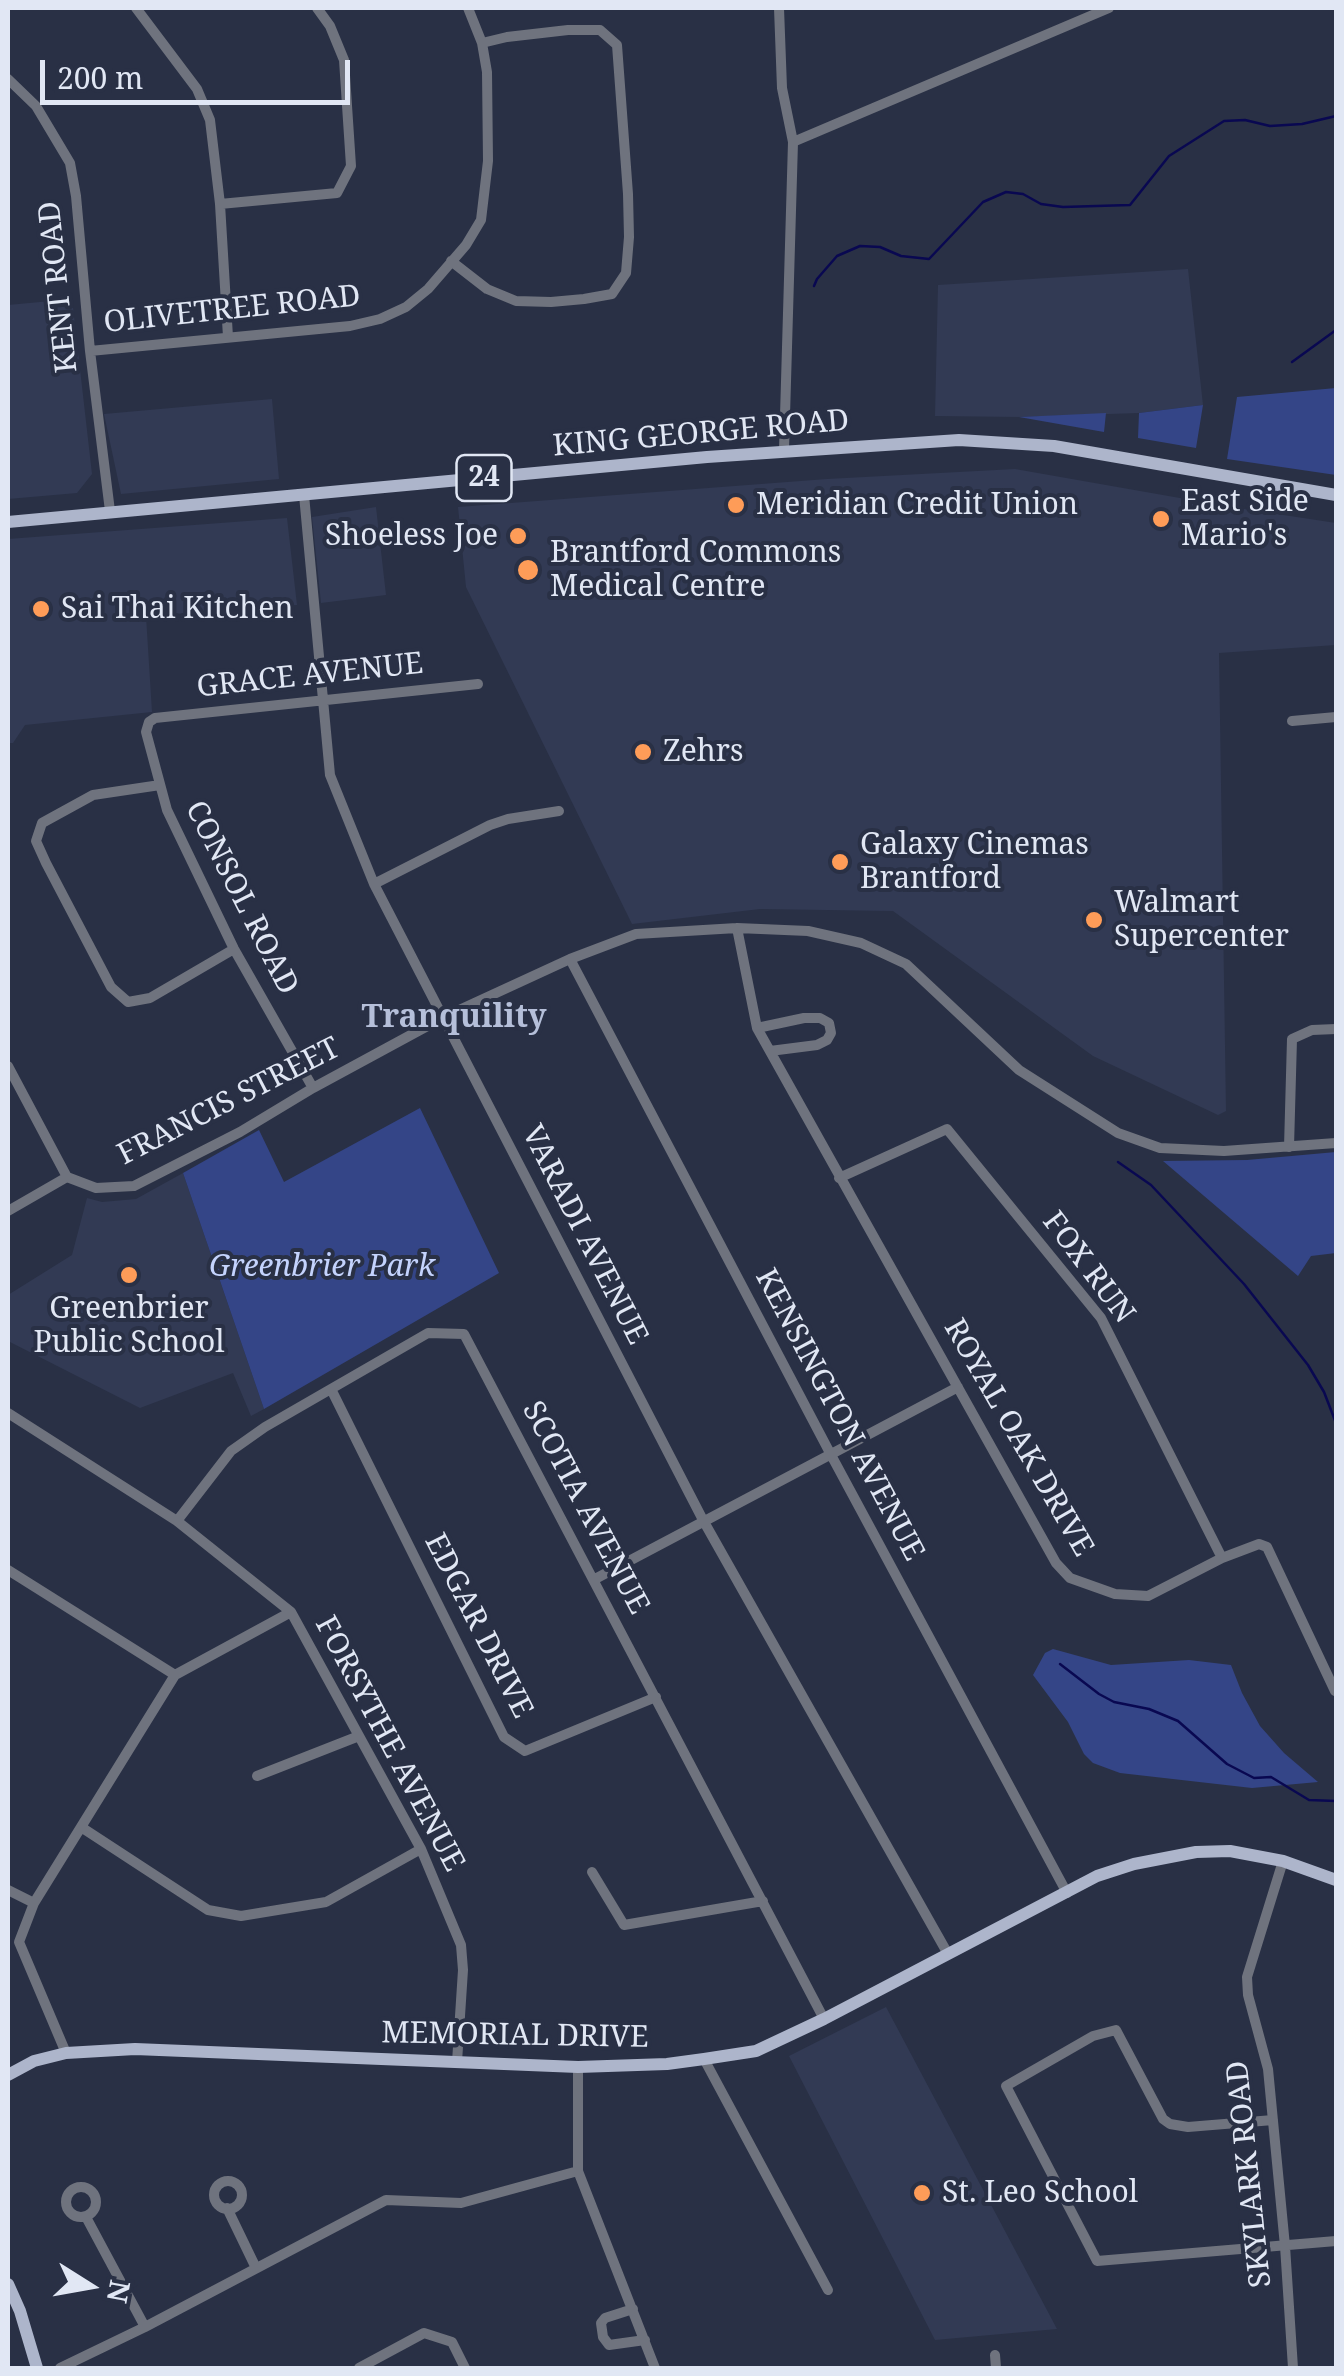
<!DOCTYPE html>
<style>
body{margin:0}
#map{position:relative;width:1344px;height:2376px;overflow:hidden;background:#293045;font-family:"Noto Serif",serif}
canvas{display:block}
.frame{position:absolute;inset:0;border:10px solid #e1e7f4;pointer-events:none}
.north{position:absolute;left:40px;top:2236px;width:100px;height:100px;-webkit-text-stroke:8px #293045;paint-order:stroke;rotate:101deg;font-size:28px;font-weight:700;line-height:40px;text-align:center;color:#e1e7f4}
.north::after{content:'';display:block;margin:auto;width:35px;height:45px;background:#e1e7f4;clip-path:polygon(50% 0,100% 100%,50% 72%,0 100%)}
.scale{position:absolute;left:40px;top:60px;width:310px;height:45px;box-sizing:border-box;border:5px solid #e1e7f4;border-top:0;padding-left:12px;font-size:30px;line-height:35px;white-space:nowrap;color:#e1e7f4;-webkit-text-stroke:8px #293045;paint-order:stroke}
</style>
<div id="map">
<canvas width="1344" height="2376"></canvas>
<div class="frame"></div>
<div class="north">N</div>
<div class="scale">200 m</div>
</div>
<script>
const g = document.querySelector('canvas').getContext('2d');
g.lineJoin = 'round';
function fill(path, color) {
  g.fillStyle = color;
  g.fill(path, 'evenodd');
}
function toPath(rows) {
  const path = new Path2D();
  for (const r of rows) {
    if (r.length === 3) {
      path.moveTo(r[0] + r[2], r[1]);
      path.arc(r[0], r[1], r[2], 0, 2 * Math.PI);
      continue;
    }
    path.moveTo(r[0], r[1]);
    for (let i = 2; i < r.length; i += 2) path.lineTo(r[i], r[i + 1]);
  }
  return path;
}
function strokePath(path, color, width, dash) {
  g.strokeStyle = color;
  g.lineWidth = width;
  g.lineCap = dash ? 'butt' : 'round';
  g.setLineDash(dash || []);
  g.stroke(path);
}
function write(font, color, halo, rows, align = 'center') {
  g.font = font + ' "Noto Serif",serif';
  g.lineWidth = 8;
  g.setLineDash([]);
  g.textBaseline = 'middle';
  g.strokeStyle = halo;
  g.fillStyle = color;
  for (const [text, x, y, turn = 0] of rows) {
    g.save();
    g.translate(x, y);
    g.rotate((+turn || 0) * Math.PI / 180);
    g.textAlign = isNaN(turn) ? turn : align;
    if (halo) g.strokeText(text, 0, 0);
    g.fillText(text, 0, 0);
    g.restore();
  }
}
fill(toPath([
 [1188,269,1203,405,1139,413,1019,417,935,416,938,285],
 [72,299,92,474,77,493,8,499,8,305],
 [272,399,279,479,121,494,104,414],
 [1015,469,1231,507,1336,523,1336,645,1219,653,1226,1111,1218,1115,1093,1056,893,911,760,909,632,924,466,587,458,507,827,479],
 [376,507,386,595,321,603,312,517],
 [287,518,297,605,146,616,152,712,25,725,13,743,8,743,8,539],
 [183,1173,264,1409,251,1416,233,1373,140,1408,8,1341,8,1295,72,1255,87,1198,102,1202,136,1199],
 [886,2007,1057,2329,935,2340,789,2056]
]), '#323a54');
fill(toPath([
 [1336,388,1336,475,1227,459,1237,397],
 [1203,405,1196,448,1138,438,1139,413],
 [1106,413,1104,432,1019,417],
 [420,1108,499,1273,264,1409,183,1173,259,1130,284,1182],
 [1336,1152,1336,1253,1311,1256,1298,1276,1163,1161,1247,1160],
 [1053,1649,1111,1665,1189,1660,1231,1665,1242,1693,1260,1726,1284,1753,1318,1782,1252,1788,1120,1773,1093,1763,1084,1754,1068,1722,1033,1675,1045,1653]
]), '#344587');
strokePath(toPath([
 [814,286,817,279,837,256,860,246,880,247,901,256,929,259,983,202,1006,192,1023,194,1041,204,1063,207,1130,205,1169,156,1224,121,1245,120,1270,126,1302,124,1336,116],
 [1292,362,1336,330],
 [1118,1162,1151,1185,1244,1284,1308,1365,1324,1392,1336,1423],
 [1060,1664,1099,1694,1114,1702,1149,1709,1178,1721,1227,1764,1254,1778,1271,1777,1309,1800,1336,1801]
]), '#090851', 2.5);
strokePath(toPath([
 [136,8,197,89,210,120,220,204,228,337],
 [779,8,782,88,793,142,784,450],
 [8,79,36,106,70,163,76,196,90,351,110,511],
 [793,142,1109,8],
 [220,204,337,193,351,166,344,60,330,26,317,8],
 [451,261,487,289,516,301,551,302,584,299,612,294,626,273,629,237,628,194,617,45,600,30,568,30,507,37,482,43],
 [90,351,350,326,380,319,406,307,428,289,466,245,481,220,488,161,487,72,482,43,468,8],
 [304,495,330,775,374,884,703,1520,948,1954],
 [1292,721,1336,717],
 [160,785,93,795,42,823,36,841,46,863,111,987,128,1002,150,998,234,949],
 [374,884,490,825,508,819,559,811],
 [737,928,757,1028,1056,1563,1070,1578,1115,1594,1148,1596,1222,1558,1259,1544,1267,1547,1335,1691],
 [570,959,830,1453,1067,1893],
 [757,1028,804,1018,820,1018,829,1023,831,1033,827,1040,817,1045,770,1051],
 [8,1066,67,1177],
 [313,1088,234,949,167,810,146,732,149,722,155,718,478,684],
 [1289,1147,1292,1039,1312,1030,1336,1029],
 [67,1177,96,1188,134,1186,240,1132,313,1088,444,1017,570,959,636,934,737,928,808,931,861,943,906,964,1019,1070,1118,1133,1160,1148,1224,1151,1336,1143],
 [839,1178,947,1129,1101,1318,1222,1558],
 [8,1211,67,1177],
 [331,1389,504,1737,525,1751,656,1697],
 [8,1413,177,1521,291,1612,421,1849,461,1945,463,1970,457,2062],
 [177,1521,231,1451,265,1427,428,1333,464,1334,824,2019],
 [8,1570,175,1675],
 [595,1579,958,1387],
 [257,1776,359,1736],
 [81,1827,208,1910,241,1916,326,1902,421,1849],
 [1283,1861,1247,1977,1248,1995,1268,2069,1285,2246,1293,2368],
 [592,1872,624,1925,763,1901],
 [8,1890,34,1903],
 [66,2053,19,1942,34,1903,175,1675,291,1612],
 [704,2059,828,2290],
 [578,2067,578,2171,655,2368],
 [1273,2120,1188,2127,1170,2124,1163,2119,1116,2030,1093,2036,1006,2086,1097,2261,1336,2241],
 [228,2195,14],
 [81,2202,15],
 [227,2208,256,2268],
 [86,2217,145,2327],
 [633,2309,605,2318,601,2323,603,2337,609,2345,645,2340],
 [995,2355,996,2368],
 [60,2368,145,2327,386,2200,461,2203,578,2171],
 [359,2368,424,2333,452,2342,465,2368]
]), '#6f737e', 10);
strokePath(toPath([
 [8,522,707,457,959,440,1054,446,1336,495],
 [8,2075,34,2061,66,2053,135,2049,578,2067,667,2064,704,2059,756,2051,824,2019,1097,1876,1134,1864,1196,1852,1230,1851,1283,1861,1336,1880],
 [8,2284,20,2311,37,2368]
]), '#adb5cb', 12);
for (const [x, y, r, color] of [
 [736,505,10,"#fe9c58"],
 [1161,519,10,"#fe9c58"],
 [518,536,10,"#fe9c58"],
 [528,570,12,"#fe9c58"],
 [41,609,10,"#fe9c58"],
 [643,752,10,"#fe9c58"],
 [840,862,10,"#fe9c58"],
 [1094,920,10,"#fe9c58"],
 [129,1275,10,"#fe9c58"],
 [922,2193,10,"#fe9c58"]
]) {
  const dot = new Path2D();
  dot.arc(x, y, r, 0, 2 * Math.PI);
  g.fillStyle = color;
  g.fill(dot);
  strokePath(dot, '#293045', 4);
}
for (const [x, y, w] of [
 [484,478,55]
]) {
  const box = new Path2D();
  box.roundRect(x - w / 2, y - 23, w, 46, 8);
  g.fillStyle = '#293045';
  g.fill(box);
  strokePath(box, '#e1e7f4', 2.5);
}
write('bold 28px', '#e1e7f4', null, [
 ["24",484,478]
]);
write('30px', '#e1e7f4', '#293045', [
 ["KENT ROAD",59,287,-96],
 ["OLIVETREE ROAD",232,310,-6],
 ["KING GEORGE ROAD",701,434,-5],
 ["GRACE AVENUE",310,676,-6],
 ["CONSOL ROAD",241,898,63],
 ["FRANCIS STREET",229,1102,-27],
 ["VARADI AVENUE",584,1235,63],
 ["FOX RUN",1088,1268,53],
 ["KENSINGTON AVENUE",839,1415,62],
 ["ROYAL OAK DRIVE",1018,1438,60],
 ["SCOTIA AVENUE",585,1508,62],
 ["EDGAR DRIVE",478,1626,63],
 ["FORSYTHE AVENUE",389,1744,62],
 ["MEMORIAL DRIVE",515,2036,1],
 ["SKYLARK ROAD",1250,2174,-96]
]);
write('30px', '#e1e7f4', '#293045', [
 ["East Side",1181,502],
 ["Mario's",1181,536],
 ["Meridian Credit Union",756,505],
 ["Shoeless Joe",498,536,"right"],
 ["Brantford Commons",550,553],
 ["Medical Centre",550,587],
 ["Sai Thai Kitchen",61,609],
 ["Zehrs",663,752],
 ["Galaxy Cinemas",860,845],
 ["Brantford",860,879],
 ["Walmart",1114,903],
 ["Supercenter",1114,937],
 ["Greenbrier",129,1309,"center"],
 ["Public School",129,1343,"center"],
 ["St. Leo School",942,2193]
], 'left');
write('italic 30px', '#c4d3fd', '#293045', [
 ["Greenbrier Park",322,1267]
]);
write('bold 32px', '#b5bfd9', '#293045', [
 ["Tranquility",454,1018]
]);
</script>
